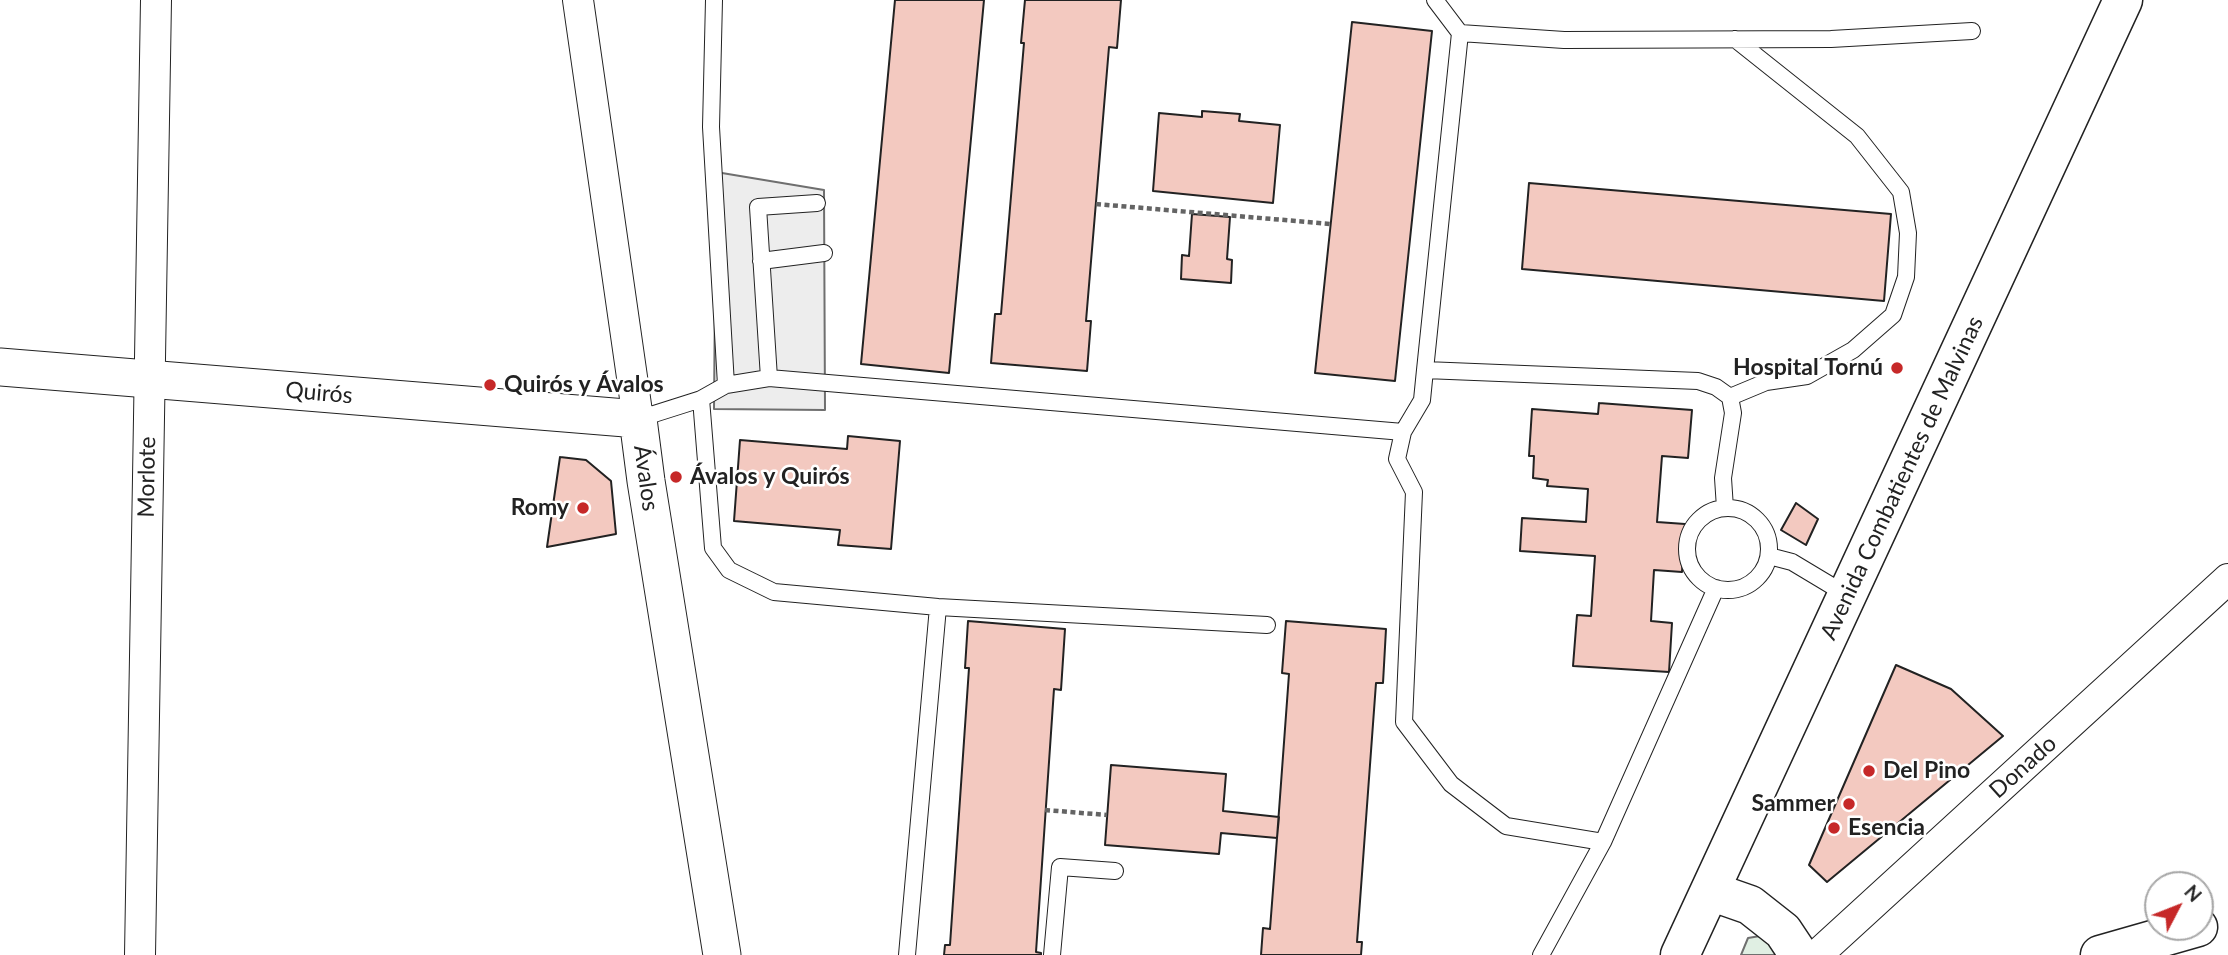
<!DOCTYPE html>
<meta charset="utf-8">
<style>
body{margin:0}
#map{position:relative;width:2228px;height:955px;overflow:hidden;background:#fff;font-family:Lato,sans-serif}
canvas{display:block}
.north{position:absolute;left:2144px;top:871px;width:70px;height:70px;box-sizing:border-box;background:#fff;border:2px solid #a7a7a7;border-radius:50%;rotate:48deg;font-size:19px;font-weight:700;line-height:28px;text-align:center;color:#222}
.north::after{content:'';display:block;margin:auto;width:24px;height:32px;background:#c62828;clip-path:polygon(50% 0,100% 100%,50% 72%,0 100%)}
</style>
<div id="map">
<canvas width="2228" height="955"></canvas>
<div class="north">N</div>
</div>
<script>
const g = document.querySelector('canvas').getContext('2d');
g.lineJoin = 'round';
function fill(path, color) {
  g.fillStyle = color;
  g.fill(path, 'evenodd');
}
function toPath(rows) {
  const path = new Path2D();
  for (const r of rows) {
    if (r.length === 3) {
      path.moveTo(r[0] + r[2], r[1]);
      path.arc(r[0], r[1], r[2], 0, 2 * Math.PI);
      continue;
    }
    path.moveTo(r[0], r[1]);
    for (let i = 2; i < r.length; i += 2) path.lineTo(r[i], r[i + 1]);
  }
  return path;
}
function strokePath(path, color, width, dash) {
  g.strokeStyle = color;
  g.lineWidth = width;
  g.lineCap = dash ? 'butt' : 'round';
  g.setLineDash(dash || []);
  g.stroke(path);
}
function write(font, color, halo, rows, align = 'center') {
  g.font = font + ' Lato,sans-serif';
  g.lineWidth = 5;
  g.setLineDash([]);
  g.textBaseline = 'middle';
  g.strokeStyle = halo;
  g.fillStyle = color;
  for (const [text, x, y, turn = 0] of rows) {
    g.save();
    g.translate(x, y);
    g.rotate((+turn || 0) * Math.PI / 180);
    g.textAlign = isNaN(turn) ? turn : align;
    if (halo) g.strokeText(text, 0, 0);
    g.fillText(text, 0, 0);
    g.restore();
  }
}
const green = toPath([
 [1760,936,1778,951,1780,955,1741,955,1748,938,1760,936]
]);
fill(green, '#e0efe3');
strokePath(green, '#6f6f6f', 2);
const parking = toPath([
 [716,172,824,190,825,410,714,409,716,172]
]);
fill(parking, '#ededed');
strokePath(parking, '#6f6f6f', 2);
const building = toPath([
 [895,0,984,0,949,373,861,364,895,0],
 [1025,0,1121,0,1117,48,1109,47,1086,321,1091,321,1087,371,991,363,995,314,1001,314,1024,43,1021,43,1025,0],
 [1352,22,1432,31,1395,381,1315,373,1352,22],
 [1202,111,1240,114,1239,121,1280,125,1273,203,1153,191,1159,113,1202,117,1202,111],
 [1529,183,1891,214,1884,301,1522,269,1529,183],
 [1192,214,1230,217,1227,259,1232,260,1231,283,1181,279,1182,255,1189,256,1192,214],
 [1599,403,1692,410,1688,458,1662,456,1657,522,1685,524,1682,572,1654,570,1651,621,1672,623,1669,672,1573,666,1577,615,1591,616,1595,556,1520,551,1522,518,1586,522,1588,489,1547,486,1548,480,1533,478,1534,456,1529,456,1532,409,1598,414,1599,403],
 [848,436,900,441,891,549,838,545,840,530,734,521,740,440,847,449,848,436],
 [560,457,586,460,611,481,616,534,547,547,560,457],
 [1796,503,1818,519,1806,545,1781,530,1796,503],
 [968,621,1065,629,1061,690,1054,689,1036,952,1041,953,1041,955,944,955,945,945,950,945,969,668,965,668,968,621],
 [1286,621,1386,629,1383,683,1376,683,1357,942,1362,942,1361,955,1261,955,1263,928,1270,929,1277,838,1289,674,1282,673,1286,621],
 [1896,665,1951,689,2003,736,1827,882,1809,865,1896,665],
 [1111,765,1226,774,1223,811,1279,817,1277,838,1221,833,1219,854,1105,845,1111,765]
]);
fill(building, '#f3c9c0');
strokePath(building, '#222', 2);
const service = toPath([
 [714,0,711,127,726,385],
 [1435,0,1460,33],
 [761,261,824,253],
 [1425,370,1422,400,1403,432,1397,459,1414,492,1404,722,1451,784,1506,826,1603,842,1716,588],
 [769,378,758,207,817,203],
 [1730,397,1766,382,1807,376,1853,350,1893,315,1906,277,1908,233,1901,192,1857,136,1735,39],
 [701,399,713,548,729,570,774,592,938,607,1267,625],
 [638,419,701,399,726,385,769,378,1403,432],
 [1725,508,1723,478,1733,413,1730,397,1716,387,1698,381,1425,370,1460,33,1564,40,1831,39,1972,31],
 [1728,549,41],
 [1769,556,1792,562,1847,595],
 [907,955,938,607],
 [1052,955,1060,867,1115,871],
 [1541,955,1603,842]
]);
const minor = toPath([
 [578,0,638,419],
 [140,955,156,0],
 [1817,955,2228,579]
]);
const tertiary = toPath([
 [0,367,638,419,646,481,722,955]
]);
const secondary = toPath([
 [1710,891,1750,905,1783,931,1799,955],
 [1680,955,2123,0],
 [2100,955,2198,927]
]);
strokePath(service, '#222', 18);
strokePath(minor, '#222', 32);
strokePath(tertiary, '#222', 39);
strokePath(secondary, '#222', 41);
strokePath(toPath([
 [1096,204,1331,224],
 [1045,810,1107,815]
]), '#646464', 4.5, [5, 3.5]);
strokePath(service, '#fff', 16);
strokePath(minor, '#fff', 30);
strokePath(tertiary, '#fff', 37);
strokePath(secondary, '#fff', 38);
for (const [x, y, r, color] of [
 [1897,368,7,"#c62828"],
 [490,385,7,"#c62828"],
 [676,477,7,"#c62828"],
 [583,508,7,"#c62828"],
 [1869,771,7,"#c62828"],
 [1849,804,7,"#c62828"],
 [1834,828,7,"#c62828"]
]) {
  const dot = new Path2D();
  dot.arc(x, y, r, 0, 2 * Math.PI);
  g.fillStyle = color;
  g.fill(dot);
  strokePath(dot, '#fff', 2.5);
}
write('bold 23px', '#222', '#fff', [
 ["Hospital Tornú",1883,368,"right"],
 ["Quirós y Ávalos",504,385],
 ["Ávalos y Quirós",690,477],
 ["Romy",569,508,"right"],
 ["Del Pino",1883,771],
 ["Sammer",1835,804,"right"],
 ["Esencia",1848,828]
], 'left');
write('23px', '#222', '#fff', [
 ["Quirós",319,393,5],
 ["Morlote",147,477,-89],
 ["Ávalos",646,478,82],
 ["Avenida Combatientes de Malvinas",1902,478,-65],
 ["Donado",2023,767,-42]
]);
</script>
